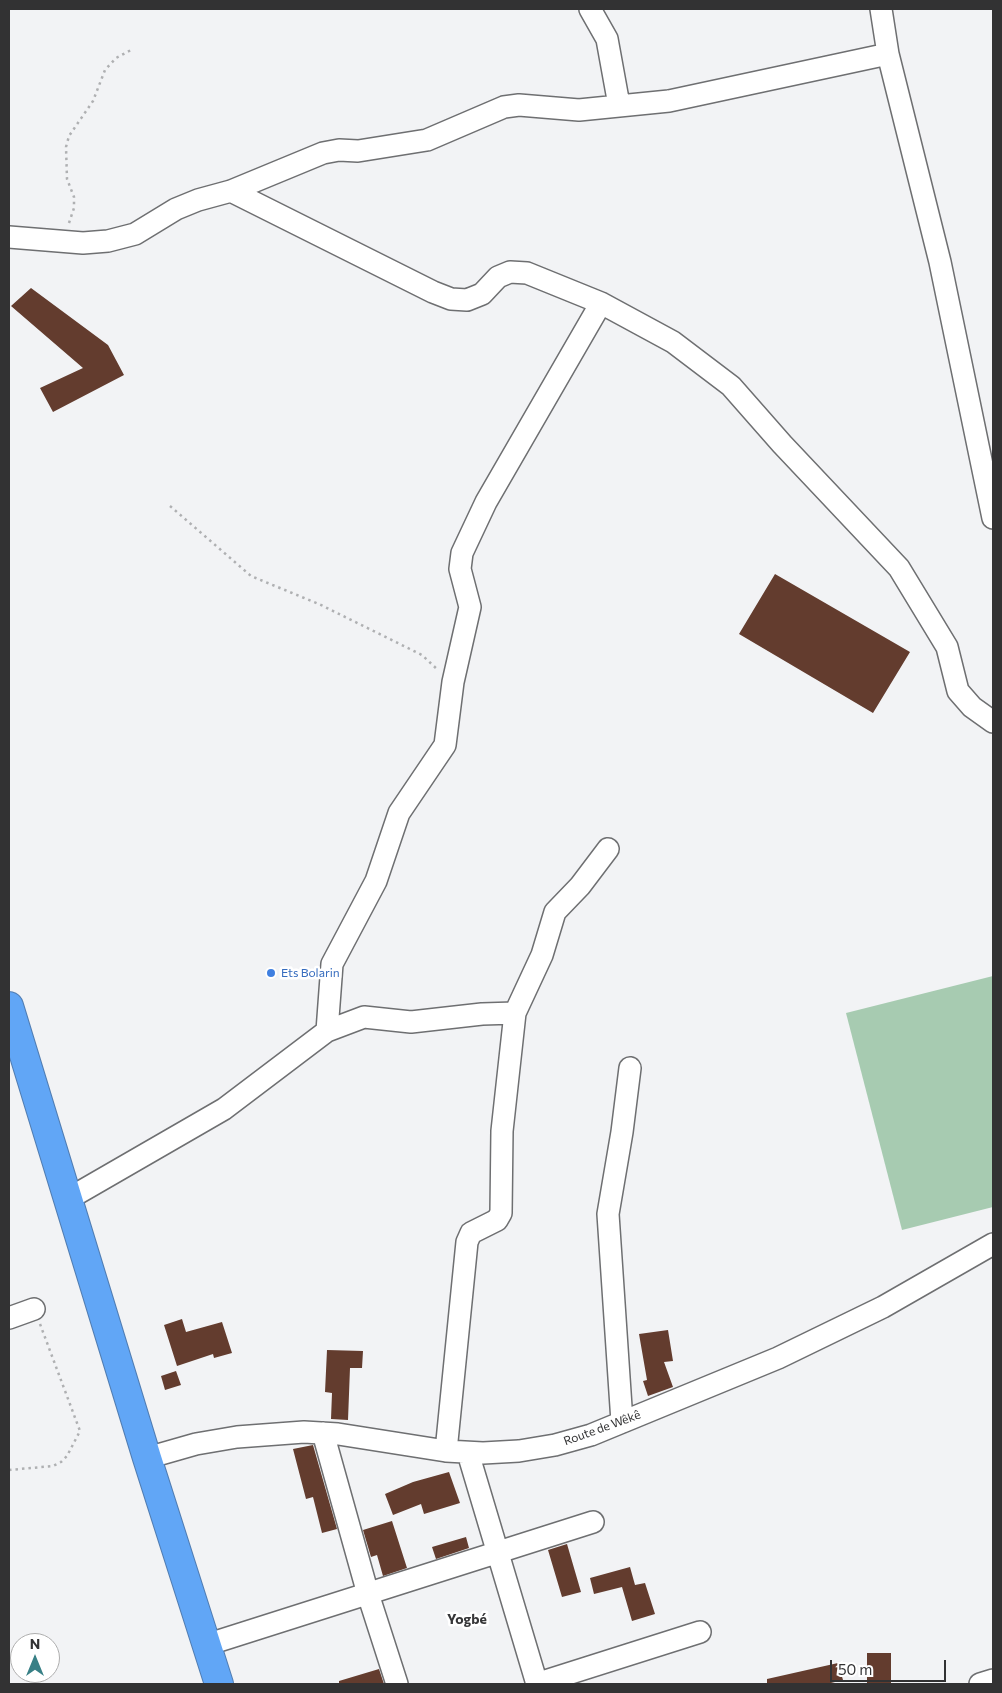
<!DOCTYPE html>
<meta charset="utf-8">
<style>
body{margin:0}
#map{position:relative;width:1002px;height:1693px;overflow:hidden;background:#f2f3f5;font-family:Commissioner,sans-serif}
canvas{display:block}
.frame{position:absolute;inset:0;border:10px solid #323233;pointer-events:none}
.north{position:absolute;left:10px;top:1633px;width:50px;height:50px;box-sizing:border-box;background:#fff;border:1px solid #adadad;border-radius:50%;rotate:0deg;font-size:14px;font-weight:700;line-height:20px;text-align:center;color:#323233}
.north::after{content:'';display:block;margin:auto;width:18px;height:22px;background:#388086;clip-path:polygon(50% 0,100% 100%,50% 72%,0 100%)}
.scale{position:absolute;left:830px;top:1660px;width:116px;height:22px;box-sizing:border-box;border:2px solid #323233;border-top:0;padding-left:6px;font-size:15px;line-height:18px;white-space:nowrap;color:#323233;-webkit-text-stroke:4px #fff;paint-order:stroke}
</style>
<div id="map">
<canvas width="1002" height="1693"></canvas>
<div class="frame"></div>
<div class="north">N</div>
<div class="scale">50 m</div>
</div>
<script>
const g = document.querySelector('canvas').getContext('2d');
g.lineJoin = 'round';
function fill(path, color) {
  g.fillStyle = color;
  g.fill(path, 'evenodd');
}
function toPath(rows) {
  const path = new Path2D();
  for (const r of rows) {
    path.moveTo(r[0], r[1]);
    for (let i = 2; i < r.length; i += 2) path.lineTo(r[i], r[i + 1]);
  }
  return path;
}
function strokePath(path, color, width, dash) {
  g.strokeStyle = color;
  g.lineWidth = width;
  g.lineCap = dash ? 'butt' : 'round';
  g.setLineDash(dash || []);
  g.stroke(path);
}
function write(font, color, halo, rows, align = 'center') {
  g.font = font + ' Commissioner,sans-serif';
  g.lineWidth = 5;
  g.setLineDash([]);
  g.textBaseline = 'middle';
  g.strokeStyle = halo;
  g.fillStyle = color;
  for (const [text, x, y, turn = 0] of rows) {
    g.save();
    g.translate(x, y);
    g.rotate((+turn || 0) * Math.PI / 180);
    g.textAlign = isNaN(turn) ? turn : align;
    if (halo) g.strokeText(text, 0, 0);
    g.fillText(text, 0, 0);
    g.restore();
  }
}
fill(toPath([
 [993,976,993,1207,902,1230,846,1013]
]), '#a7cbb1');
fill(toPath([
 [31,288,108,345,124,375,53,412,40,388,83,368,11,306],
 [775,574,910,652,873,713,739,634],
 [182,1319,186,1332,222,1322,232,1353,214,1358,213,1354,177,1366,164,1325],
 [668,1330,673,1361,664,1362,673,1387,648,1396,643,1381,647,1380,639,1334],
 [327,1350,363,1351,362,1368,350,1368,348,1420,331,1419,332,1393,325,1392],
 [176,1371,181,1385,165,1390,161,1376],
 [313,1445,337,1529,322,1533,313,1497,306,1499,293,1449],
 [449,1472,460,1503,424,1514,421,1504,393,1515,385,1494,413,1482],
 [392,1521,407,1568,383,1576,377,1555,371,1557,363,1530],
 [466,1537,469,1548,436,1559,432,1547],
 [567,1544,581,1592,562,1597,548,1550],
 [630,1567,635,1585,645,1583,655,1614,632,1621,622,1587,594,1594,590,1578],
 [867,1653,891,1653,891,1684,867,1684],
 [838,1663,843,1680,827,1684,767,1684,767,1679],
 [379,1669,384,1684,339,1684,339,1681]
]), '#633c2e');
const minor = toPath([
 [590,9,607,39,619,105],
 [881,9,888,54,940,262,993,518],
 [231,191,433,292,451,299,467,300,482,294,498,277,510,272,527,273,601,303,673,342,731,386,782,444,899,568,947,647,958,691,972,707,993,722],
 [9,237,83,243,108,241,135,234,176,209,198,200,231,191,323,153,339,150,358,151,427,140,504,107,519,105,579,110,669,101,888,54],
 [327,1031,364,1017,411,1022,482,1014,515,1013],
 [68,1199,224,1109,327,1031,332,964,376,881,399,813,445,745,453,682,470,607,460,569,462,553,486,502,601,303],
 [9,1318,34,1309],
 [622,1422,608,1214,622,1132,630,1068],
 [323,1433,368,1594,397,1684],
 [446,1451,467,1242,471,1233,497,1220,501,1213,502,1131,515,1013,542,955,555,912,580,886,608,849],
 [468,1453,537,1684],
 [147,1458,196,1444,237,1437,304,1432,338,1434,446,1451,483,1453,519,1451,555,1445,591,1435,778,1358,883,1307,993,1244],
 [206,1645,593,1522],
 [536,1684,700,1632],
 [980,1684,993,1680]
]);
const highway = toPath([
 [9,1006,147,1458,219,1684]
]);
strokePath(minor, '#6e6f71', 24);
strokePath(highway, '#517db2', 30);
strokePath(toPath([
 [69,223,74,208,74,197,67,179,66,147,69,136,93,101,105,70,116,58,133,49],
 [170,506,251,576,321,605,422,655,438,670],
 [9,1470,53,1466,61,1462,67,1456,80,1431,40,1324]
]), '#afb0b2', 2.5, [2.5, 4]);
strokePath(minor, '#fff', 21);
strokePath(highway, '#61a6f6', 28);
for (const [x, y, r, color] of [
 [271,973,5,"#3f7fe0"]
]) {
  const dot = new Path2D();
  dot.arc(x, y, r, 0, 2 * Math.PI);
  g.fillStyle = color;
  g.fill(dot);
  strokePath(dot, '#fff', 2);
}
write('12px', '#366cbe', '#fff', [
 ["Ets Bolarin",281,973]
], 'left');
write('12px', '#323233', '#fff', [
 ["Route de Wêkê",602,1428,-20]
]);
write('bold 14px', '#363638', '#fff', [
 ["Yogbé",467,1619]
]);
</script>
